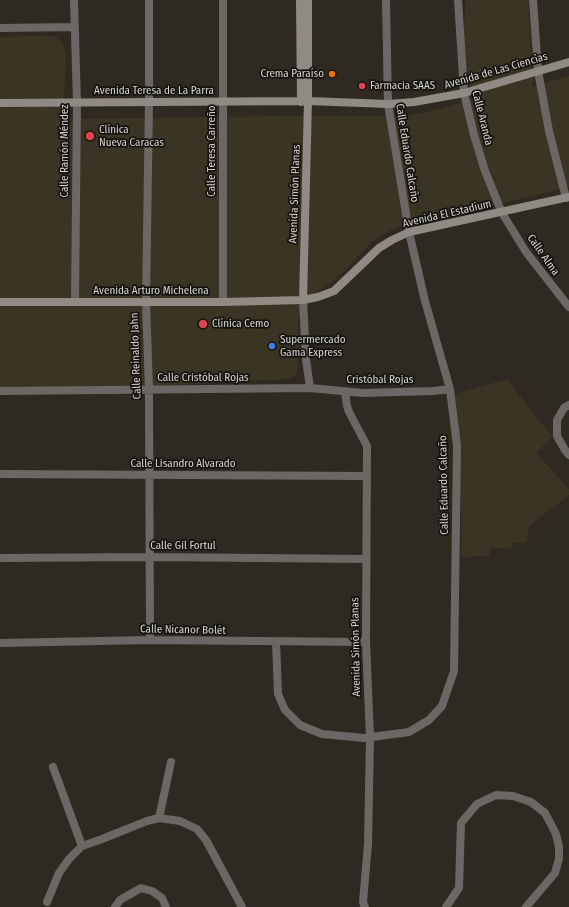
<!DOCTYPE html>
<meta charset="utf-8">
<style>
body{margin:0}
canvas{display:block;background:#2e2a21}
</style>
<canvas width="569" height="907"></canvas>
<script>
const g = document.querySelector('canvas').getContext('2d');
g.lineJoin = 'round';
function fill(path, color) {
  g.fillStyle = color;
  g.fill(path, 'evenodd');
}
function toPath(rows) {
  const path = new Path2D();
  for (const r of rows) {
    path.moveTo(r[0], r[1]);
    for (let i = 2; i < r.length; i += 2) path.lineTo(r[i], r[i + 1]);
  }
  return path;
}
function strokePath(path, color, width, dash) {
  g.strokeStyle = color;
  g.lineWidth = width;
  g.lineCap = dash ? 'butt' : 'round';
  g.setLineDash(dash || []);
  g.stroke(path);
}
function write(font, color, halo, rows, align = 'center') {
  g.font = font + ' "Fira Sans Condensed",sans-serif';
  g.lineWidth = 3.5;
  g.setLineDash([]);
  g.textBaseline = 'middle';
  g.strokeStyle = halo;
  g.fillStyle = color;
  for (const [text, x, y, turn = 0] of rows) {
    g.save();
    g.translate(x, y);
    g.rotate((+turn || 0) * Math.PI / 180);
    g.textAlign = isNaN(turn) ? turn : align;
    if (halo) g.strokeText(text, 0, 0);
    g.fillText(text, 0, 0);
    g.restore();
  }
}
fill(toPath([
 [466,0,528,0,533,86,569,76,569,187,446,217,396,228,383,234,371,243,343,272,328,285,318,291,298,319,298,368,296,374,292,377,287,379,115,388,51,389,0,387,0,37,53,36,60,40,64,46,66,55,63,119,297,116,404,116,429,112,473,99,466,66,463,39],
 [507,379,552,437,536,453,569,489,569,495,529,526,527,542,513,543,512,549,490,547,489,556,462,557,459,446,455,394]
]), '#3a3424');
strokePath(toPath([
 [74,0,77,103,75,302],
 [149,0,149,102,146,302,149,389,150,640],
 [458,0,464,93,474,135,485,171,502,213,526,252,569,307],
 [533,0,538,71,549,131,566,198],
 [0,28,74,27],
 [303,300,306,359,310,388],
 [223,302,223,0],
 [0,391,310,388,363,393,433,391,450,389],
 [345,392,347,406,349,412,367,446,366,642,370,737,368,844,363,902,365,907],
 [569,405,564,408,557,420,557,436,565,450,569,455],
 [0,474,366,476],
 [0,558,151,557,366,559],
 [276,642,278,694,285,710,300,725,322,734,364,738,409,732,429,720,442,706,454,671,457,446,450,389,425,301,409,232,388,104,386,0],
 [0,643,150,640,366,642],
 [53,767,82,846],
 [159,818,171,762],
 [47,902,59,873,69,859,82,846,102,839,147,821,159,818,180,821,197,829,206,840,242,907],
 [115,907,120,900,141,888,152,891,162,898,166,907],
 [446,907,459,888,461,823,477,804,496,795,513,796,531,802,545,813,556,834,559,847,559,859,555,873,526,907]
]), '#6b6764', 8);
strokePath(toPath([
 [300,0,301,102],
 [0,103,308,101,388,104,414,102,464,93,569,62],
 [303,300,308,101,308,0],
 [0,302,223,302,303,300,318,297,334,291,379,248,392,240,409,232,569,197]
]), '#908a84', 8);
for (const [x, y, r, color] of [
 [332,74,4,"#e8710a"],
 [362,86,4,"#e0444e"],
 [90,136,5,"#e0444e"],
 [203,324,5,"#e0444e"],
 [272,346,4,"#3f7fe0"]
]) {
  const dot = new Path2D();
  dot.arc(x, y, r, 0, 2 * Math.PI);
  g.fillStyle = color;
  g.fill(dot);
  strokePath(dot, '#15130f', 1.5);
}
write('11px', '#d6d4ce', '#15130f', [
 ["Avenida de Las Ciencias",496,71,-16],
 ["Avenida Teresa de La Parra",154,91],
 ["Calle Aranda",482,118,76],
 ["Calle Ramón Méndez",65,151,-90],
 ["Calle Teresa Carreño",212,151,-90],
 ["Calle Eduardo Calcaño",407,153,81],
 ["Avenida Simón Planas",295,194,-88],
 ["Avenida El Estadium",447,214,-13],
 ["Calle Alma",543,255,55],
 ["Avenida Arturo Michelena",151,291],
 ["Calle Reinaldo Jahn",136,356,-92],
 ["Calle Cristóbal Rojas",203,378],
 ["Cristóbal Rojas",380,380],
 ["Calle Lisandro Alvarado",183,464],
 ["Calle Eduardo Calcaño",444,485,-91],
 ["Calle Gil Fortul",183,546],
 ["Calle Nicanor Bolét",183,630,1],
 ["Avenida Simón Planas",356,647,-91]
]);
write('11px', '#d6d4ce', '#15130f', [
 ["Crema Paraíso",324,74,"right"],
 ["Farmacia SAAS",370,86],
 ["Clínica",99,130],
 ["Nueva Caracas",99,143],
 ["Clínica Cemo",212,324],
 ["Supermercado",280,340],
 ["Gama Express",280,353]
], 'left');
</script>
